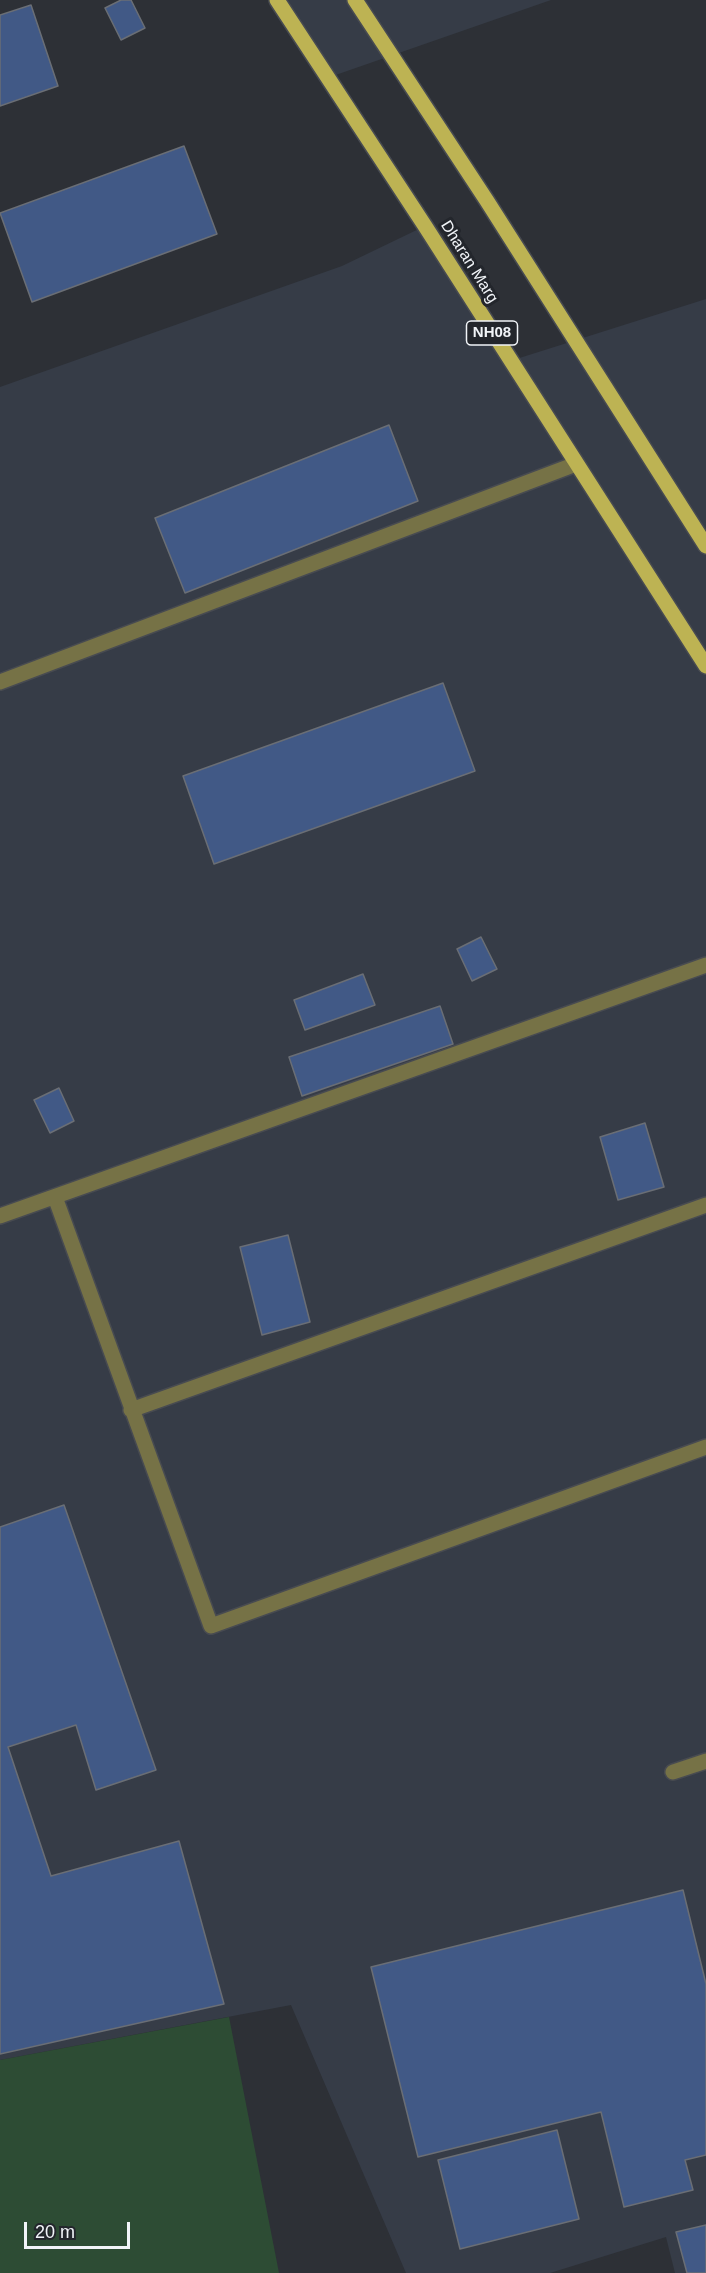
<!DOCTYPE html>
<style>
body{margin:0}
#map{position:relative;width:706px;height:2273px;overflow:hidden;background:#2d3036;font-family:Arial,sans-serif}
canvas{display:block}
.scale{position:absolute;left:24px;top:2222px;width:106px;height:27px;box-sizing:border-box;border:3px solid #f1f4f8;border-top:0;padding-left:8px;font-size:18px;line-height:21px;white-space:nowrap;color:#f1f4f8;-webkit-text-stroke:4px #23262c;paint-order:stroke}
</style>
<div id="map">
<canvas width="706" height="2273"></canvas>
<div class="scale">20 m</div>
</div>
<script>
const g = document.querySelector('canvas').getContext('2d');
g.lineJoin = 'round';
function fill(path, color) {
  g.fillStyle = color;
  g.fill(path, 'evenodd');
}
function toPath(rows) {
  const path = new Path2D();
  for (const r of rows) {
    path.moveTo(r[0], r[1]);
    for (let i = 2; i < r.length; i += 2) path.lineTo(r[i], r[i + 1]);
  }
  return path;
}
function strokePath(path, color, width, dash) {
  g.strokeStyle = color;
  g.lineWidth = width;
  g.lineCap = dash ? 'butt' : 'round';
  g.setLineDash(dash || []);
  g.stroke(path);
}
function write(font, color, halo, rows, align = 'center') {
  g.font = font + ' Arial,sans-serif';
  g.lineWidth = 6;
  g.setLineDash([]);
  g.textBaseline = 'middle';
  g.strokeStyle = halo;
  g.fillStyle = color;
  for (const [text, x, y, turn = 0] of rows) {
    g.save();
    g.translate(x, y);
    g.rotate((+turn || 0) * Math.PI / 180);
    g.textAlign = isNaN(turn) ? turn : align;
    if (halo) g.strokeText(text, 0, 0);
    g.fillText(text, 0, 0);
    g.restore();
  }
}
fill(toPath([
 [277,0,551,0,327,78],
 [425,226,510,361,706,299,706,2273,675,2273,666,2237,550,2273,406,2273,291,2005,0,2060,0,387,342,266]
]), '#363c47');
fill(toPath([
 [229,2017,279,2273,0,2273,0,2060]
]), '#2d4c34');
const building = toPath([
 [121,0,131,0,145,28,121,40,105,8,121,0],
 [31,5,58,86,0,106,0,15,31,5],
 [184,146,217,234,32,302,0,213,184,146],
 [389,425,418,501,185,593,155,518,389,425],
 [443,683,475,771,214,864,183,776,443,683],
 [481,937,497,969,472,981,457,949,481,937],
 [363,974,375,1005,305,1030,294,1000,363,974],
 [440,1006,453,1044,302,1096,289,1057,440,1006],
 [59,1088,74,1121,50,1133,34,1100,59,1088],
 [645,1123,664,1187,618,1200,600,1137,645,1123],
 [288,1235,310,1322,262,1335,240,1247,288,1235],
 [64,1505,156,1770,96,1790,76,1725,8,1747,51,1876,179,1841,224,2004,0,2054,0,1527,64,1505],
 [683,1890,706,1984,706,2155,685,2160,693,2190,624,2207,601,2112,418,2157,371,1967,683,1890],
 [557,2130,579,2219,460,2249,438,2160,557,2130],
 [706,2225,706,2273,687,2273,676,2232,706,2225]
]);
fill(building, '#415986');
strokePath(building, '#6a6e75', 1.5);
const minor = toPath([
 [0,682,576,464],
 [55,1197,211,1626,706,1447],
 [0,1216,706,965],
 [131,1410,706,1205],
 [673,1772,706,1761]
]);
const major = toPath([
 [277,0,425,226,706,666],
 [355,0,487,201,706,546]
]);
strokePath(minor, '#484b51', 18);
strokePath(major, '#484b51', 18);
strokePath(minor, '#767246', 15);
strokePath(major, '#bdb353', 15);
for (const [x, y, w] of [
 [492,333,51]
]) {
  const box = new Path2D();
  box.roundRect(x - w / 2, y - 12, w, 24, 4.5);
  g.fillStyle = '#23262c';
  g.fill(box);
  strokePath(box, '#f1f4f8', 1.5);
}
write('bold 15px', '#f1f4f8', null, [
 ["NH08",492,333]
]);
write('16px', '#f1f4f8', '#23262c', [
 ["Dharan Marg",469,262,58]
]);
</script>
